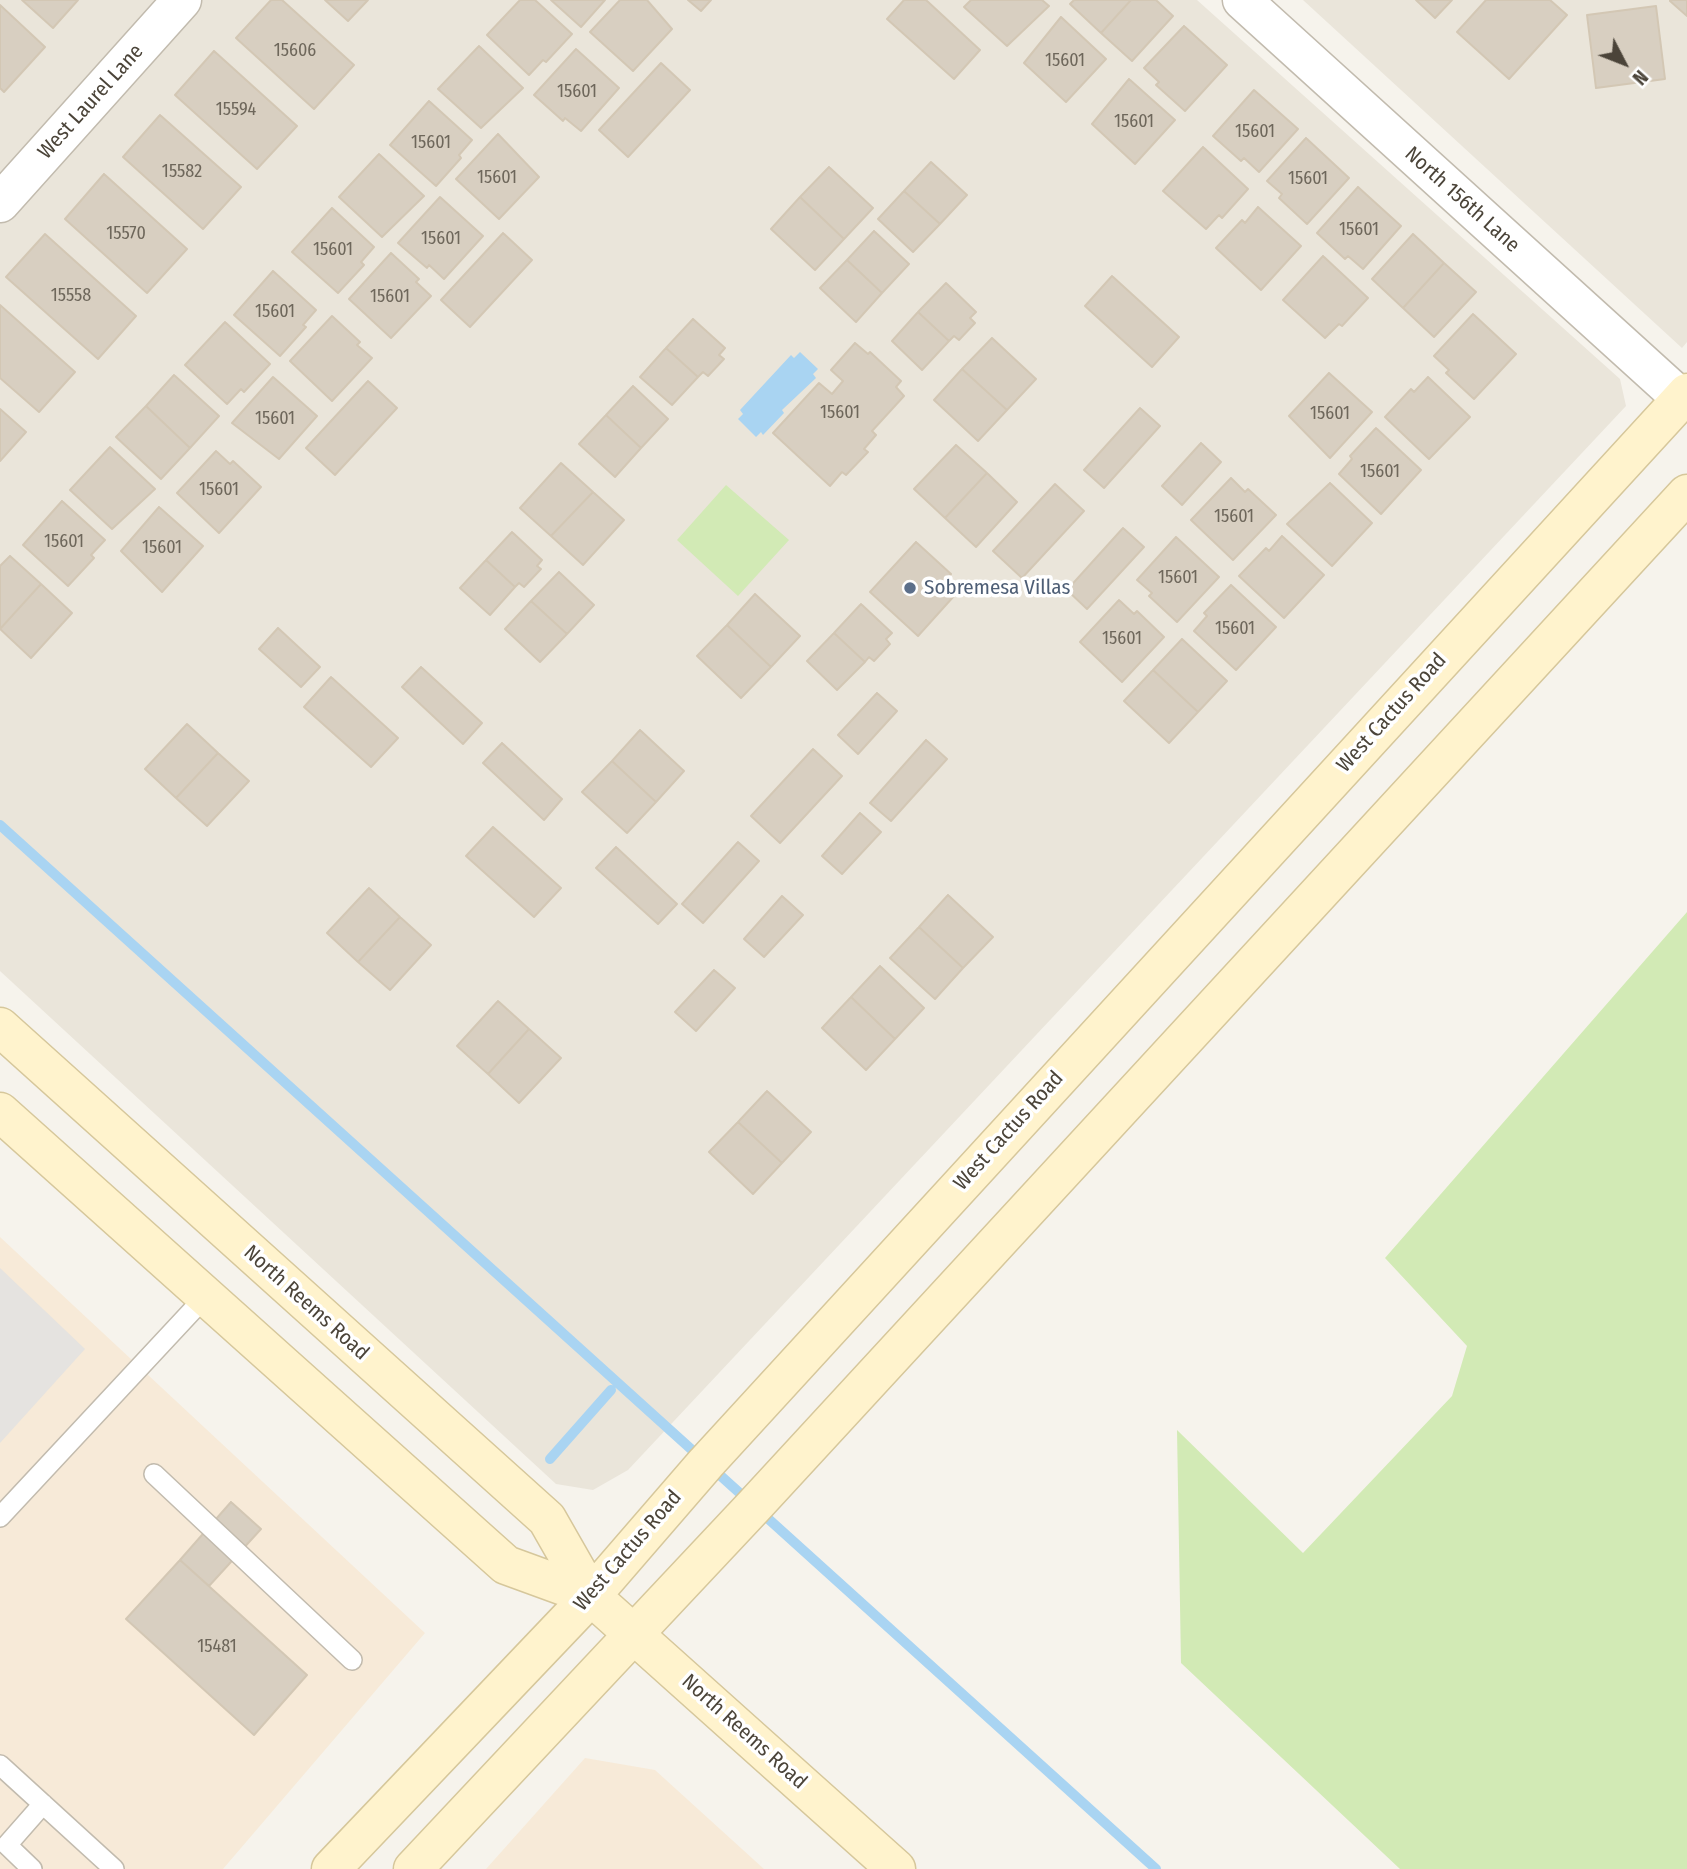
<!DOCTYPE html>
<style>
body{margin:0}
#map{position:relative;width:1687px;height:1869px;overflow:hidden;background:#f6f3ec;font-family:"Fira Sans Condensed",sans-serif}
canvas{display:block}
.north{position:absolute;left:1589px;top:28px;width:70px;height:70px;-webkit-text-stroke:5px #fff;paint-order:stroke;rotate:132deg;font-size:19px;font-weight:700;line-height:28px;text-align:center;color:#4b4439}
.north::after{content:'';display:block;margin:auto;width:24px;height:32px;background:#4b4439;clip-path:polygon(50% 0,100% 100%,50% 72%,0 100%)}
</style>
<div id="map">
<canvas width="1687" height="1869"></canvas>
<div class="north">N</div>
</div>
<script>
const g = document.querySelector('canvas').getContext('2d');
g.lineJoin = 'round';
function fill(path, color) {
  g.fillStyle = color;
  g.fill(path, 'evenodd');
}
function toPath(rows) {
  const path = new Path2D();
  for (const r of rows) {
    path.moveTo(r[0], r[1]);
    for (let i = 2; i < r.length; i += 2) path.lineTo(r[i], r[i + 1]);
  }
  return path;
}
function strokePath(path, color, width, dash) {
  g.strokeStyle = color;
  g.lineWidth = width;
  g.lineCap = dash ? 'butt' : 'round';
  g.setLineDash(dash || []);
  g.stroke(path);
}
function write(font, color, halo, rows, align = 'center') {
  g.font = font + ' "Fira Sans Condensed",sans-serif';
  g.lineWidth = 7;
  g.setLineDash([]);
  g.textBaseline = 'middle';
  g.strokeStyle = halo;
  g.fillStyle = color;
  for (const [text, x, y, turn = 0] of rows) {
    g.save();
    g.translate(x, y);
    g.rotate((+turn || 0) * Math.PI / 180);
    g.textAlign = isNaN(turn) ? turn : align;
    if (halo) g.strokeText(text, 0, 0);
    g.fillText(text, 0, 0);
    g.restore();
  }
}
fill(toPath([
 [0,0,1197,0,1620,379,1626,406,628,1470,593,1490,556,1484,0,971],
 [1303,0,1687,0,1687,342,1682,348]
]), '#eae5da');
fill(toPath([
 [0,1237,425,1633,223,1869,0,1869],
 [585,1758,655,1770,764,1869,486,1869]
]), '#f7ead8');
fill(toPath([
 [726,485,789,540,738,596,677,540],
 [1687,912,1687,1869,1400,1869,1181,1663,1177,1430,1303,1553,1452,1396,1467,1346,1385,1258]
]), '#d2eab5');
fill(toPath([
 [0,1268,85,1349,0,1443]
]), '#e5e3e0');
fill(toPath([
 [800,352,818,369,813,374,816,378,782,410,784,413,763,435,761,432,756,437,738,419,743,414,740,410,791,355,794,358]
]), '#a9d4f2');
strokePath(toPath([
 [0,825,1156,1869],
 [550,1459,611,1390]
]), '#a9d4f2', 10);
const building = toPath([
 [22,0,78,0,53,28,22,0],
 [271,0,282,0,354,65,314,109,236,38,271,0],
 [325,0,368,0,348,21,325,0],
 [520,0,535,0,572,34,546,62,543,60,529,75,487,35,520,0],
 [551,0,605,0,581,27,551,0],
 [620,0,647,0,672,29,633,71,590,32,620,0],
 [688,0,711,0,701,11,688,0],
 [904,0,926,0,980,50,954,79,887,19,904,0],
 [971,0,1042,0,1049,6,1007,46,964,7,971,0],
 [1074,0,1131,0,1101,33,1070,4,1074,0],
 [1131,0,1156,0,1173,16,1132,61,1101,33,1131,0],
 [1416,0,1452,0,1435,18,1416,0],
 [1486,0,1550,0,1567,15,1509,79,1457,32,1486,0],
 [1687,0,1687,16,1670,1,1670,0,1687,0],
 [0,5,45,47,4,92,0,88,0,5],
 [1656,6,1665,79,1596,88,1587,15,1656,6],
 [1061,17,1106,59,1066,102,1024,63,1061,17],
 [1184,26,1227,65,1185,111,1156,85,1159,82,1144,68,1184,26],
 [479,46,523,88,481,128,438,89,479,46],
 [576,49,619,88,581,131,565,118,563,121,534,95,576,49],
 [214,51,297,126,257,169,175,95,214,51],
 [661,63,690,90,628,157,599,130,661,63],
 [1129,79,1175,120,1135,164,1092,124,1129,79],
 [1254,90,1298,129,1259,172,1244,158,1241,161,1213,136,1254,90],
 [429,101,472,140,459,155,461,158,436,186,390,145,429,101],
 [160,115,241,187,203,229,123,157,160,115],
 [498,134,539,177,499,219,456,179,498,134],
 [1306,138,1349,178,1307,224,1279,198,1282,194,1267,181,1306,138],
 [1203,147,1248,189,1222,218,1219,215,1206,229,1163,191,1203,147],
 [379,154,424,196,382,237,339,197,379,154],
 [931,162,967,195,940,224,904,191,931,162],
 [829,167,873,208,844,239,800,197,829,167],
 [104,174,187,249,147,293,65,219,104,174],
 [1358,187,1401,226,1363,269,1348,256,1345,259,1317,233,1358,187],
 [904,191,940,224,913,252,878,219,904,191],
 [440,197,483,236,444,279,429,265,427,268,398,243,440,197],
 [800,197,844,239,815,270,771,229,800,197],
 [1258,207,1301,246,1261,290,1216,248,1242,220,1245,223,1258,207],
 [332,208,374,247,361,262,364,265,338,293,292,252,332,208],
 [874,231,909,264,882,293,847,260,874,231],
 [503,233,532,260,470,327,441,300,503,233],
 [45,234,136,316,98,359,6,277,45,234],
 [1413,234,1444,263,1403,308,1372,279,1413,234],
 [391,253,419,279,416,282,431,296,391,338,349,299,391,253],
 [1323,256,1368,298,1342,326,1339,324,1325,338,1283,300,1323,256],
 [847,260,882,293,856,322,820,288,847,260],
 [1444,263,1476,292,1434,337,1403,308,1444,263],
 [273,271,316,310,303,325,306,327,280,356,234,315,273,271],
 [1112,276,1179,337,1152,367,1085,306,1112,276],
 [946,283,976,312,970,318,975,323,959,340,954,336,949,341,918,312,946,283],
 [0,305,75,372,39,412,0,378,0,305],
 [918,312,949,341,922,370,892,341,918,312],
 [1473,314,1516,354,1474,399,1446,373,1449,370,1434,356,1473,314],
 [332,316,360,342,357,345,372,358,332,401,290,361,332,316],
 [693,319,725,348,719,355,724,359,708,376,703,372,698,377,666,348,693,319],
 [225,322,270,364,244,392,241,389,227,404,185,365,225,322],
 [992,338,1036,379,1007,410,962,369,992,338],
 [855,343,868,354,870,352,901,381,896,387,904,396,872,431,876,435,864,449,868,452,846,475,842,472,830,486,773,433,819,383,832,394,843,381,831,370,855,343],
 [666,348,698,377,672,405,640,377,666,348],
 [962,369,1007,410,978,441,934,400,962,369],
 [1329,373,1372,412,1330,458,1289,416,1329,373],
 [174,375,219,416,190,448,146,406,174,375],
 [273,377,317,416,279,459,232,423,273,377],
 [1428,377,1470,417,1429,459,1385,417,1411,389,1414,392,1428,377],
 [368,381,397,408,335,475,306,448,368,381],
 [633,386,668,419,641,448,606,415,633,386],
 [146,406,190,448,161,479,116,437,146,406],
 [1140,408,1160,426,1104,488,1084,470,1140,408],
 [0,409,26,432,0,461,0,409],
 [606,415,641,448,615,477,579,444,606,415],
 [1376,428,1421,470,1381,514,1339,474,1352,459,1350,456,1376,428],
 [1201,443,1221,462,1182,505,1162,486,1201,443],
 [956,445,987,473,945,518,914,489,956,445],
 [110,447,155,489,112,529,70,490,110,447],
 [216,451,230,464,233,461,261,487,219,533,177,493,216,451],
 [561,463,593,492,551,536,520,508,561,463],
 [987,473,1017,502,976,547,945,518,987,473],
 [1231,478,1245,492,1248,489,1276,515,1233,560,1191,520,1231,478],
 [1330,483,1372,523,1332,566,1287,524,1330,483],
 [1055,484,1084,511,1022,578,993,551,1055,484],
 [593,492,624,520,583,565,551,536,593,492],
 [62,501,105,540,91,555,94,558,68,586,23,545,62,501],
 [159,507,203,546,162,592,121,551,159,507],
 [1123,528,1144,547,1087,609,1067,590,1123,528],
 [512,532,542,560,537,566,541,569,524,587,519,583,515,587,486,560,512,532],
 [1282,536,1324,575,1284,618,1239,576,1266,548,1269,551,1282,536],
 [1176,537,1219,577,1177,622,1149,596,1152,593,1137,580,1176,537],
 [916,542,951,574,942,585,954,596,918,636,870,592,916,542],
 [10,556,41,584,0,629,0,566,10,556],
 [486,560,515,587,490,615,460,588,486,560],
 [559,572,594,605,567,634,531,601,559,572],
 [41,584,72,613,31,658,0,629,41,584],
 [1231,585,1276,627,1236,670,1194,631,1207,616,1204,613,1231,585],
 [755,594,800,636,771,667,727,625,755,594],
 [1119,600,1134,614,1137,611,1164,637,1122,682,1080,642,1119,600],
 [531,601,567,634,540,662,505,629,531,601],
 [861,604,892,633,886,639,890,644,874,661,869,657,865,662,834,633,861,604],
 [727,625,771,667,741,698,697,656,727,625],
 [278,628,320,667,301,687,259,649,278,628],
 [834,633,865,662,837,690,807,661,834,633],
 [1182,639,1227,681,1198,712,1153,670,1182,639],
 [421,667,482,723,463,744,402,687,421,667],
 [1153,670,1198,712,1169,743,1124,701,1153,670],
 [331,677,398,738,371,767,304,707,331,677],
 [877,693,897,711,858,754,838,735,877,693],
 [187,724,218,753,176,798,145,769,187,724],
 [640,730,684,771,656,802,612,761,640,730],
 [926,740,947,759,891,821,870,803,926,740],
 [502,743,562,799,544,820,483,763,502,743],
 [813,749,842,776,780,843,751,816,813,749],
 [218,753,249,781,207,826,176,798,218,753],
 [612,761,656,802,627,833,582,792,612,761],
 [860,813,881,832,842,874,822,856,860,813],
 [493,827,561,888,534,917,466,856,493,827],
 [738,842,759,861,703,923,682,904,738,842],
 [616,847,677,904,658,924,596,868,616,847],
 [369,888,400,917,358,962,327,933,369,888],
 [948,895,993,937,963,968,919,927,948,895],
 [782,896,803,915,764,957,744,939,782,896],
 [400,917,431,945,390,990,358,962,400,917],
 [919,927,963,968,935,999,890,958,919,927],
 [880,966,924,1008,895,1039,851,997,880,966],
 [714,970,735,988,696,1031,675,1012,714,970],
 [851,997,895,1039,866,1070,822,1028,851,997],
 [498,1001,529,1029,488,1074,457,1046,498,1001],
 [529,1029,561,1058,519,1103,488,1074,529,1029],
 [767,1091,811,1132,782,1163,738,1122,767,1091],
 [738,1122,782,1163,753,1194,709,1152,738,1122],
 [231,1502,261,1529,209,1586,180,1560,231,1502],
 [180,1560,307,1675,254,1735,126,1619,180,1560]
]);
fill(building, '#d8cfc1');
strokePath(building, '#d3c7b4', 2);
const lane = toPath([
 [154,1474,352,1660],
 [0,1517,205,1297],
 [0,1765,114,1869],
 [32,1869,7,1845,43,1804]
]);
const street = toPath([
 [1242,0,1682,399],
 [0,203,182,0]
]);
const secondary = toPath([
 [0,1027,547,1519,591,1596,896,1869],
 [0,1112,506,1565,591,1596],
 [331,1869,591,1596,706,1463,1687,393],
 [413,1869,754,1506,1687,494]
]);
strokePath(lane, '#c2bbae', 22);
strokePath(street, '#c2bbae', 41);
strokePath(secondary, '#d6c79b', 41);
strokePath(lane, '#fff', 19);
strokePath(street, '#fff', 38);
strokePath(secondary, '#fff3cd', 38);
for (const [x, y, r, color] of [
 [910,588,7,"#5c6f8a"]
]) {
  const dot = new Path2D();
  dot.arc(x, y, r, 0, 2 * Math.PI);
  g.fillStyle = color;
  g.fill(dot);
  strokePath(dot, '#fff', 2.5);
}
write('18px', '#6e675b', null, [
 ["15606",295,51],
 ["15601",1065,61],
 ["15601",577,92],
 ["15594",236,110],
 ["15601",1134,122],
 ["15601",1255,132],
 ["15601",431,143],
 ["15582",182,172],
 ["15601",497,178],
 ["15601",1308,179],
 ["15601",1359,230],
 ["15570",126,234],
 ["15601",441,239],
 ["15601",333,250],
 ["15558",71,296],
 ["15601",390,297],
 ["15601",275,312],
 ["15601",840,413],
 ["15601",1330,414],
 ["15601",275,419],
 ["15601",1380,472],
 ["15601",219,490],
 ["15601",1234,517],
 ["15601",64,542],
 ["15601",162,548],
 ["15601",1178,578],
 ["15601",1235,629],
 ["15601",1122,639],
 ["15481",217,1647]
]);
write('21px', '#4b4439', '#fff', [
 ["West Laurel Lane",91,102,-48],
 ["North 156th Lane",1462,200,42],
 ["West Cactus Road",1392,713,-48],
 ["West Cactus Road",1009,1131,-48],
 ["North Reems Road",306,1303,42],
 ["West Cactus Road",628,1551,-49],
 ["North Reems Road",744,1732,42]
]);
write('21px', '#4e5e75', '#fff', [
 ["Sobremesa Villas",924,588]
], 'left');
</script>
